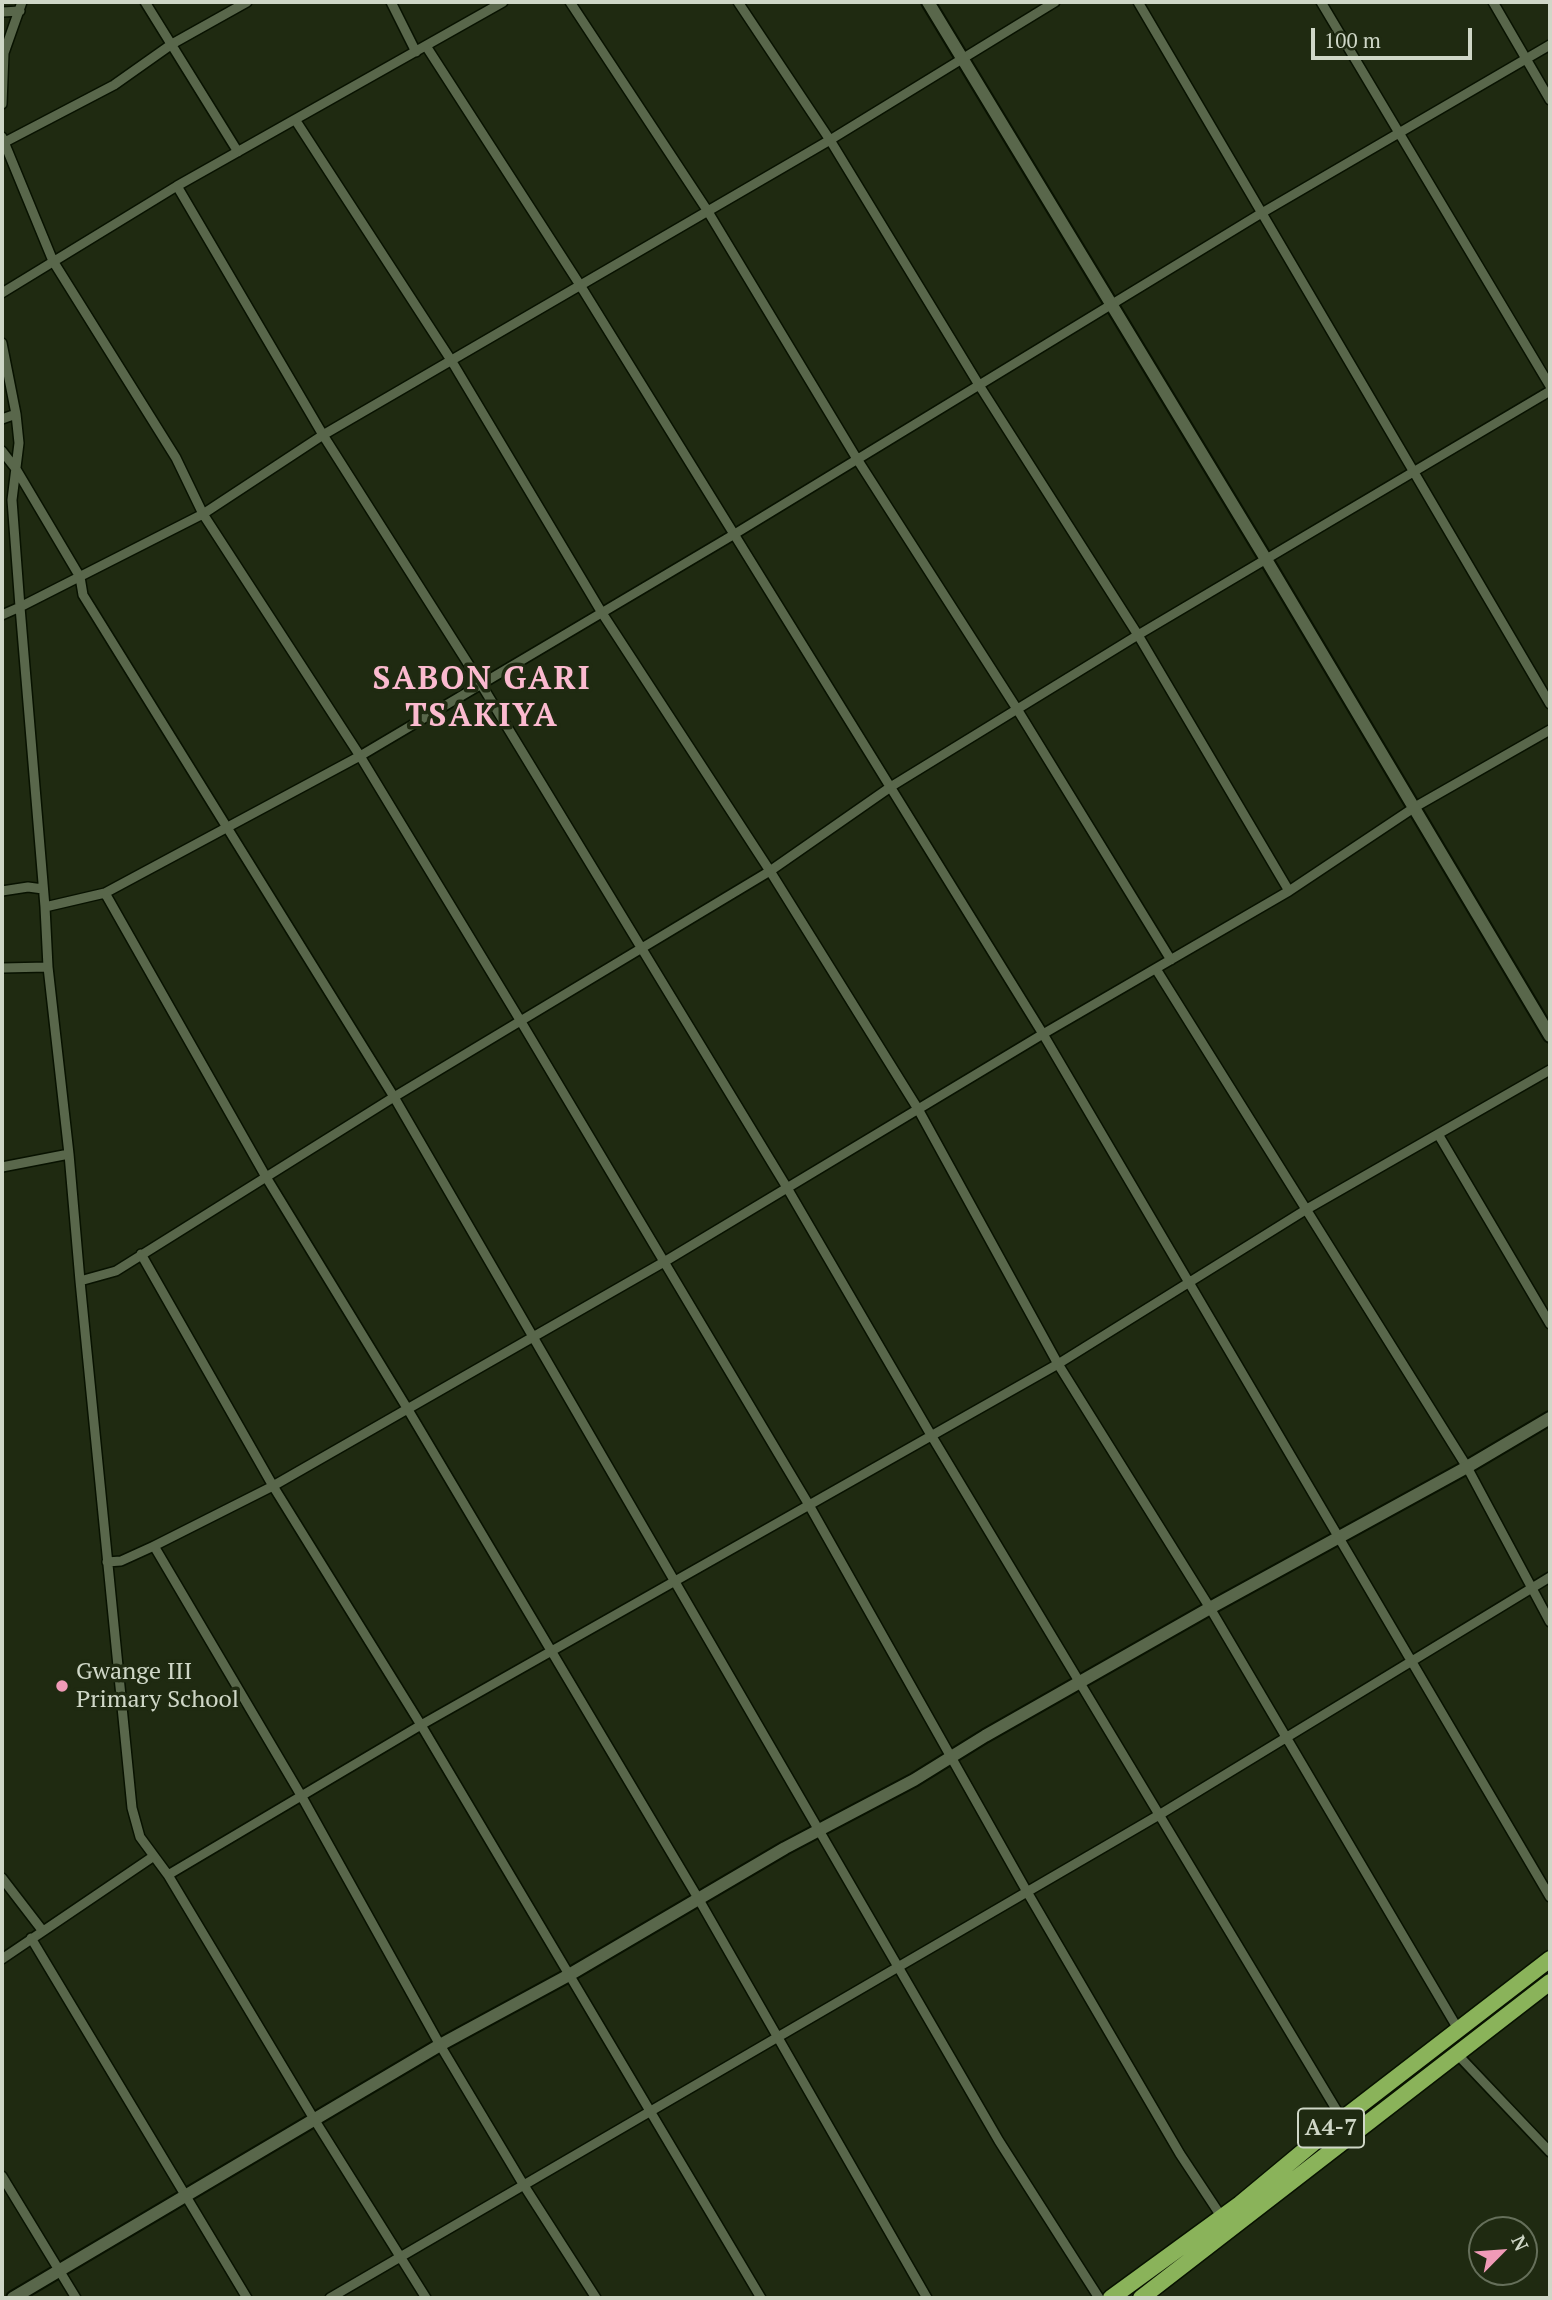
<!DOCTYPE html>
<style>
body{margin:0}
#map{position:relative;width:1552px;height:2300px;overflow:hidden;background:#1f2a11;font-family:"PT Serif",serif}
canvas{display:block}
.frame{position:absolute;inset:0;border:4px solid #cfd7c7;pointer-events:none}
.north{position:absolute;left:1468px;top:2216px;width:70px;height:70px;box-sizing:border-box;background:#1f2a11;border:2px solid #656f5a;border-radius:50%;rotate:65deg;font-size:19px;font-weight:700;line-height:28px;text-align:center;color:#cfd7c7}
.north::after{content:'';display:block;margin:auto;width:24px;height:32px;background:#f09ab7;clip-path:polygon(50% 0,100% 100%,50% 72%,0 100%)}
.scale{position:absolute;left:1311px;top:28px;width:161px;height:32px;box-sizing:border-box;border:4px solid #cfd7c7;border-top:0;padding-left:9px;font-size:21px;line-height:24px;white-space:nowrap;color:#cfd7c7;-webkit-text-stroke:5px #1f2a11;paint-order:stroke}
</style>
<div id="map">
<canvas width="1552" height="2300"></canvas>
<div class="frame"></div>
<div class="north">N</div>
<div class="scale">100 m</div>
</div>
<script>
const g = document.querySelector('canvas').getContext('2d');
g.lineJoin = 'round';
function toPath(rows) {
  const path = new Path2D();
  for (const r of rows) {
    path.moveTo(r[0], r[1]);
    for (let i = 2; i < r.length; i += 2) path.lineTo(r[i], r[i + 1]);
  }
  return path;
}
function strokePath(path, color, width, dash) {
  g.strokeStyle = color;
  g.lineWidth = width;
  g.lineCap = dash ? 'butt' : 'round';
  g.setLineDash(dash || []);
  g.stroke(path);
}
function write(font, color, halo, rows, align = 'center') {
  g.font = font + ' "PT Serif",serif';
  g.lineWidth = 7;
  g.setLineDash([]);
  g.textBaseline = 'middle';
  g.strokeStyle = halo;
  g.fillStyle = color;
  for (const [text, x, y, turn = 0] of rows) {
    g.save();
    g.translate(x, y);
    g.rotate((+turn || 0) * Math.PI / 180);
    g.textAlign = isNaN(turn) ? turn : align;
    if (halo) g.strokeText(text, 0, 0);
    g.fillText(text, 0, 0);
    g.restore();
  }
}
const minor = toPath([
 [145,2,238,152],
 [391,2,416,52],
 [570,2,707,210,857,459,1017,709,1171,960],
 [738,2,830,140,979,385,1138,635,1289,891],
 [1138,2,1550,704],
 [1321,2,1550,386],
 [1493,2,1550,100],
 [2,12,20,11],
 [426,46,580,285,1043,1034,1550,1897],
 [2,104,4,53,22,2],
 [296,121,451,360,602,613,770,871,918,1109,1058,1364,1210,1608,1458,2029],
 [2,137,53,261,176,458,203,514,360,756,520,1020,809,1505,1026,1890,1180,2154,1221,2216],
 [5,142,114,85,172,44,247,2],
 [177,186,323,435,481,684,786,1186,931,1435,1351,2134],
 [2,293,177,186,503,2],
 [2,343,16,414,2,419],
 [2,451,16,469,80,577,83,595,394,1097,999,2141,1099,2298],
 [2,615,20,607,12,500,19,443,16,414],
 [2,891,28,887,43,889],
 [105,893,266,1177,407,1408,698,1898,927,2298],
 [45,907,20,607,203,514,323,435,830,140,1055,2],
 [2,968,48,967,45,907,105,893,360,756,733,535,1260,214,1550,45],
 [1156,969,1467,1467,1550,1622],
 [1438,1134,1550,1324],
 [69,1154,80,1281,116,1271,394,1097,770,871,892,786,1138,635,1550,391],
 [2,1167,69,1154,48,967],
 [141,1254,273,1486,421,1725,761,2298],
 [80,1281,132,1808,140,1837,168,1875,314,2119,426,2298],
 [154,1546,302,1797,440,2045,523,2184,596,2298],
 [107,1562,121,1561,154,1546,273,1486,664,1262,1043,1034,1289,891,1415,807,1550,730],
 [168,1875,421,1725,1058,1364,1307,1209,1550,1070],
 [2,1878,42,1930],
 [31,1938,247,2298],
 [2,1959,154,1856],
 [1457,2054,1550,2152],
 [2,2176,76,2298],
 [330,2298,1159,1815,1550,1577]
]);
const secondary = toPath([
 [928,2,1267,561,1550,1036],
 [13,2298,440,2045,569,1975,785,1848,914,1780,985,1736,1210,1608,1467,1467,1550,1418]
]);
const trunk = toPath([
 [1111,2298,1240,2204,1341,2120,1550,1959],
 [1141,2298,1550,1982]
]);
strokePath(minor, '#081200', 12);
strokePath(secondary, '#081200', 16);
strokePath(trunk, '#081200', 19);
strokePath(minor, '#59674b', 9);
strokePath(secondary, '#59674b', 12);
strokePath(trunk, '#8ab35a', 16);
for (const [x, y, r, color] of [
 [62,1686,7,"#f09ab7"]
]) {
  const dot = new Path2D();
  dot.arc(x, y, r, 0, 2 * Math.PI);
  g.fillStyle = color;
  g.fill(dot);
  strokePath(dot, '#1f2a11', 2.5);
}
for (const [x, y, w] of [
 [1331,2128,66]
]) {
  const box = new Path2D();
  box.roundRect(x - w / 2, y - 19.5, w, 39, 5);
  g.fillStyle = '#1f2a11';
  g.fill(box);
  strokePath(box, '#cfd7c7', 2);
}
write('bold 23px', '#cfd7c7', null, [
 ["A4-7",1331,2128]
]);
write('24px', '#cfd7c7', '#1f2a11', [
 ["Gwange III",76,1672],
 ["Primary School",76,1700]
], 'left');
g.letterSpacing = '2px';
write('bold 32px', '#fbbacf', '#1f2a11', [
 ["SABON GARI",482,680],
 ["TSAKIYA",482,717]
]);
g.letterSpacing = '0px';
</script>
